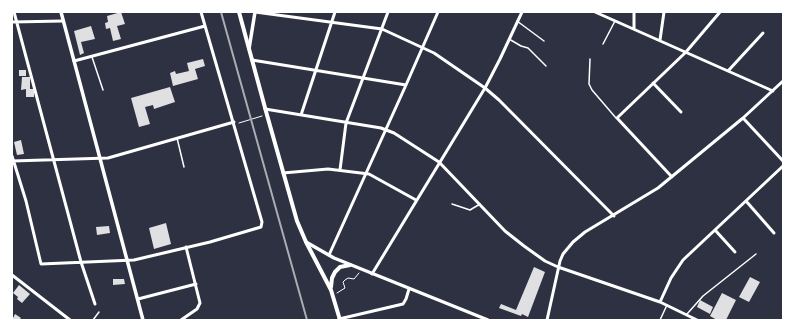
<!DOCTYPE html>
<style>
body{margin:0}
#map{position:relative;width:795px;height:332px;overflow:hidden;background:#2d3142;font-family:Georgia,serif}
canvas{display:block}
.frame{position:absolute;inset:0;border:13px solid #fff;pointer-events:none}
</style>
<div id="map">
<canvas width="795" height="332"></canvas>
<div class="frame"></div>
</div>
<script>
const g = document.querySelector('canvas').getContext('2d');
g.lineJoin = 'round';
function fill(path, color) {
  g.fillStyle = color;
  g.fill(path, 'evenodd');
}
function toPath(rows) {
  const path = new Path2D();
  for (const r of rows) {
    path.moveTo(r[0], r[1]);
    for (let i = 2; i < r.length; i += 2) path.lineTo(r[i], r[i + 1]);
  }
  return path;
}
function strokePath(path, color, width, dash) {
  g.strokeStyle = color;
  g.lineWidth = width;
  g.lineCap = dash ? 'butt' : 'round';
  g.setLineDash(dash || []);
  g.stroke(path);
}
fill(toPath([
 [121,12,125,24,117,26,121,39,113,41,110,28,106,29,105,23,108,22,107,16],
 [91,26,95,39,81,42,84,53,80,55,74,31],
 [203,59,205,66,195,69,198,79,173,86,170,73,175,71,176,74,189,71,187,63],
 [19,70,26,70,26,76,19,76],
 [22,77,30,77,30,89,34,89,34,97,26,97,26,89,21,90],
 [170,87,175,102,154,109,153,105,145,107,150,124,139,127,131,98],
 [21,140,24,154,17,155,14,142],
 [166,223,171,244,154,249,149,228],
 [109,226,110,233,97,235,96,227],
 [534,267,545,272,528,317,522,314,521,316,499,308,501,304,516,310],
 [750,277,760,282,749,302,739,297],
 [113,279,124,279,125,284,113,285],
 [19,285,30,294,22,303,17,299,18,297,13,293],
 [722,293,736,300,726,320,717,320,710,316],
 [700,300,713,307,710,314,697,307],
 [15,314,21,318,19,320,12,320]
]), '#e0e0e3');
strokePath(toPath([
 [239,123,262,116],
 [337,293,345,288,343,282,345,280,348,278,354,279,359,273]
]), '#fff', 1);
strokePath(toPath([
 [517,21,544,41],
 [509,39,521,46,528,48,546,66],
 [603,44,615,21],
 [92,57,103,90],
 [590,59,589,84,592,90,616,118],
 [177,138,184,167],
 [452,204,470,210,480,204],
 [687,314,703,296,756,254],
 [93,320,99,312],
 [660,320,667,305]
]), '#fff', 1.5);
strokePath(toPath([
 [14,12,81,262,95,304],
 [255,12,382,29,434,53,485,88,499,100,614,216],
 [595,12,773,91],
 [12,22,63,21],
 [634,29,634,12],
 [660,40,664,12],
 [252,60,406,85],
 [74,61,205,26],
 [728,71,763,33],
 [653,83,681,112],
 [265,109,381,128,394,133,439,162,505,231,524,246,545,261,558,267,660,302,697,320],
 [301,115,335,12],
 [743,118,783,161],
 [12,156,26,201,41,264,134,260,210,242,261,227,262,222,201,12],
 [12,161,108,158,234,122],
 [340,170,346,123,388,12],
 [283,173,328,169,369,174,416,200],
 [672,177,617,118,686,52,720,12],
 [746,201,774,233],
 [715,230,735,252],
 [329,255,406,85,438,12],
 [372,274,485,88,500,59,522,12],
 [12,275,70,320],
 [138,299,196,284],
 [660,302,671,278,683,260,783,166],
 [339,319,403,304,406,299,409,289],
 [181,320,197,309,200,303,186,247],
 [547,320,560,261,563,254,573,242,585,232,658,188,743,118,783,81]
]), '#fff', 3);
strokePath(toPath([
 [61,12,143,320],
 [249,49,255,12],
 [306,242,334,258,488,320]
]), '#fff', 3.5);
strokePath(toPath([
 [239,12,267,115,297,221,306,242,331,290,340,320],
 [331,287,332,278,335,272,340,267,350,265]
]), '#fff', 4);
strokePath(toPath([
 [221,12,307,320]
]), '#abadb3', 2);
</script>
